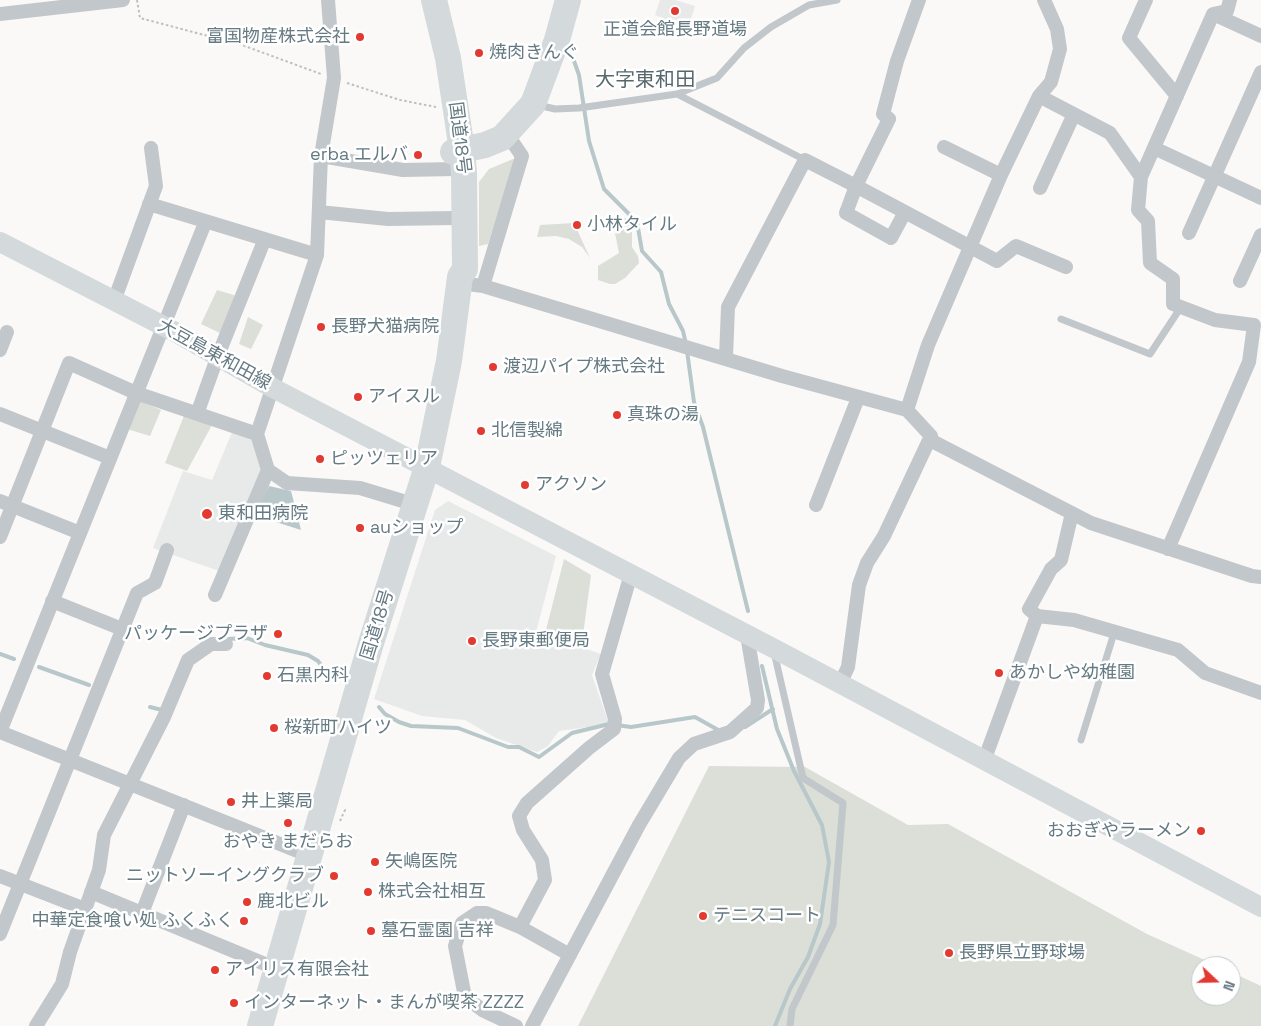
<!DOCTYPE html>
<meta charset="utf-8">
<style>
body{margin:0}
#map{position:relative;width:1261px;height:1026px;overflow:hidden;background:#faf9f8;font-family:"Space Grotesk",sans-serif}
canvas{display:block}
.north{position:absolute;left:1191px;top:956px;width:50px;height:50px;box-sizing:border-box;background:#fff;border:1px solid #c1cacd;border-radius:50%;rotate:111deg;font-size:14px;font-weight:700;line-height:20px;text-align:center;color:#657a82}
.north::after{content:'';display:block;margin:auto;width:18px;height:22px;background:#e23930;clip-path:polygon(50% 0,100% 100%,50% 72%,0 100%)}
</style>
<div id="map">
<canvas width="1261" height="1026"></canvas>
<div class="north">N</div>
</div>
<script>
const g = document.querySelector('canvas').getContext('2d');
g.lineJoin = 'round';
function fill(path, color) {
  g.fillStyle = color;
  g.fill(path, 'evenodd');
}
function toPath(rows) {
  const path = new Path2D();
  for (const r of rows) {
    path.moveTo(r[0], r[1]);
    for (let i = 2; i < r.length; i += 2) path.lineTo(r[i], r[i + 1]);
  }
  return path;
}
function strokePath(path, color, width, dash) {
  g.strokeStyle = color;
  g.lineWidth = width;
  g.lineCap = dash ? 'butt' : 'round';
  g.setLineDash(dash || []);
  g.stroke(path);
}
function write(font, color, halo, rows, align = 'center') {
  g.font = font + ' "Space Grotesk","Noto Sans JP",sans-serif';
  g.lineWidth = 5;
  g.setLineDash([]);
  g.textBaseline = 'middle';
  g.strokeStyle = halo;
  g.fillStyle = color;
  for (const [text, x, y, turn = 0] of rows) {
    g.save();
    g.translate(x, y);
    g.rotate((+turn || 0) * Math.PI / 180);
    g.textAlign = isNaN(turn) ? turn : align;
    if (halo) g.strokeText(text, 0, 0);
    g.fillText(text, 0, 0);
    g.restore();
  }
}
fill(toPath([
 [660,0,675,0,695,6,688,29,655,15],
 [233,430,253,436,265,471,222,572,153,548,183,471,212,480],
 [448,501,556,556,536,632,601,654,592,675,609,724,559,731,548,746,537,752,496,738,465,720,422,716,374,699,435,510]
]), '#e8e9e9');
fill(toPath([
 [513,159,515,161,488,244,479,246,479,182,489,169],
 [626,218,632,224,632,247,638,256,639,263,625,278,615,284,610,284,598,280,598,266,619,253,613,223],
 [574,223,590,258,582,247,569,239,556,236,537,237,540,225],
 [217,290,237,296,222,334,201,324],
 [248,317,263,325,251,349,239,344],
 [140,401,161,410,150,436,127,429],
 [184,416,212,425,187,471,165,463],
 [564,559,591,575,582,643,546,630],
 [709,766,805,767,908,825,948,824,1147,934,1218,966,1201,966,1201,996,1231,996,1231,972,1261,986,1261,1026,578,1026]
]), '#dbdfd7');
fill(toPath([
 [269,486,291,491,301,530,254,515]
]), '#b8c7c9');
strokePath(toPath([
 [574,61,579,75,589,141,604,189,637,222,642,251,661,272,669,304,683,331,686,344],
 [687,351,694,402,703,427,748,611],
 [227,639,247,638,265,645,308,655,318,661,326,672,345,676],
 [0,654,14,659],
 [762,666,777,729,794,771,822,825,829,862,820,924,808,957,790,989,775,1026],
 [39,667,89,685],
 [150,707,162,710],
 [379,707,385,714,399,722,411,726,458,728,508,747,519,747,539,757,572,733,609,724,631,727,695,717,720,731],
 [745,727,773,709]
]), '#b8c7c9', 4);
strokePath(toPath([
 [137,0,140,18,242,45,321,74],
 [347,83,400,100,436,107],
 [340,821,345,810,343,809]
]), '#bbc0c2', 2, [2.5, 2.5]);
strokePath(toPath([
 [677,94,717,78,744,48,771,27,809,5,837,0],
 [538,105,555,109,579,108,677,94,805,160],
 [1061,319,1150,354,1181,307],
 [774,652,803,778,843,803,833,925,792,1009,790,1026],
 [1081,740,1114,633]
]), '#c1c7ca', 7);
strokePath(toPath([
 [328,0,334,78,321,156,317,255,257,434,268,470,287,483,360,488,416,505],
 [1146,0,1129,38,1177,96],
 [0,14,123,0],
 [1213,14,1261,36],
 [1039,96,1110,133,1141,177,1213,14,1227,11,1230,0],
 [944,147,1001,175],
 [1154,148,1261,198],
 [321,156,403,170,455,169],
 [1141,177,1138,210,1148,221,1150,263,1173,279,1173,304,1215,320,1254,325,1249,362,1168,549],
 [1040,188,1074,114],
 [149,204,317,255],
 [319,212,388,219,456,218],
 [905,212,891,238,846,213,856,186,997,261,1016,246,1066,267],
 [1189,233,1261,72],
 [1240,281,1261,235],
 [459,283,483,286,782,376,907,410,931,436,884,536,867,563,859,585,848,667,840,684],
 [483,286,522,156,507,134],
 [114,301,156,186,151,148],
 [0,350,7,332],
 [726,357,728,307,805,160,856,186,889,119,883,114,897,61,919,0],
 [907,410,928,345,1001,175,1039,96,1051,82,1060,49,1057,29,1044,0],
 [0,414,110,458],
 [197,414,217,358,264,241],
 [930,440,1091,523,1252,576,1261,577],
 [0,501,80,533],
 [816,505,858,398],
 [0,537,69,363,136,393,257,434],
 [215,595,268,470],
 [52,601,122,629],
 [1037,616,1029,609,1051,569,1061,560,1072,513],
 [0,732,205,223],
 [0,732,310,856],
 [984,761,1037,616,1074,620,1178,650,1205,673,1261,693],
 [0,876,85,909],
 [91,892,277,969],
 [142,913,184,805],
 [520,927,545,880,542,860,523,830,519,816,527,803,589,748,614,729,615,719,602,674,631,574],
 [0,934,137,593,155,583,167,550],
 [36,1026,62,984,70,952,99,870,104,835,164,717,188,660,211,644,226,644],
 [516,1026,484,1011,469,1000,464,992,455,946,462,923,477,913,486,913,520,927,570,955],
 [532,1026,639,825,679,758,694,744,730,732,757,708,758,700,747,635]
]), '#c1c7ca', 14);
strokePath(toPath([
 [0,242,177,333,273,388,773,648,1261,907]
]), '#d4d9dc', 20);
strokePath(toPath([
 [453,152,485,145,502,138,533,104,557,40,568,0],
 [260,1026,371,643,427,467,449,361,460,277,465,269,464,173,462,150,448,58,434,0]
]), '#d4d9dc', 26);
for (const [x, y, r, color] of [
 [675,11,5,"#e23930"],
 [360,37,5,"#e23930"],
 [479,53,5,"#e23930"],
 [418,155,5,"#e23930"],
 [577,225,5,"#e23930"],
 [321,327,5,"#e23930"],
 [493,367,5,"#e23930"],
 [358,397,5,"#e23930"],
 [617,415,5,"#e23930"],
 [481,431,5,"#e23930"],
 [320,459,5,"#e23930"],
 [525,485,5,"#e23930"],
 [207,514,6,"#e23930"],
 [360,528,5,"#e23930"],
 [278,634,5,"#e23930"],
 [472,641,5,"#e23930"],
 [999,673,5,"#e23930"],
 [267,676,5,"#e23930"],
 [274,728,5,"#e23930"],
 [231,802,5,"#e23930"],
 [288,823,5,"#e23930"],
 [1201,831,5,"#e23930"],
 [375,862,5,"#e23930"],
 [334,876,5,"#e23930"],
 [368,892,5,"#e23930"],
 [247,902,5,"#e23930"],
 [703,916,5,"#e23930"],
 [244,921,5,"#e23930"],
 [371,931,5,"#e23930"],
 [949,953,5,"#e23930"],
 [215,970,5,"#e23930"],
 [234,1003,5,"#e23930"]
]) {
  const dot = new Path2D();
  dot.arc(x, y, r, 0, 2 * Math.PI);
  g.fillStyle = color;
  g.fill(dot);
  strokePath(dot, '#fff', 2);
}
write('18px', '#657a82', '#fff', [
 ["正道会館長野道場",675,30,"center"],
 ["富国物産株式会社",350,37,"right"],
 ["焼肉きんぐ",489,53],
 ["erba エルバ",408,155,"right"],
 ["小林タイル",587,225],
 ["長野犬猫病院",331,327],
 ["渡辺パイプ株式会社",503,367],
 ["アイスル",368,397],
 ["真珠の湯",627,415],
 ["北信製綿",491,431],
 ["ピッツェリア",330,459],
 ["アクソン",535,485],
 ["東和田病院",218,514],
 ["auショップ",370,528],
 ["パッケージプラザ",268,634,"right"],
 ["長野東郵便局",482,641],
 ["あかしや幼稚園",1009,673],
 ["石黒内科",277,676],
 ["桜新町ハイツ",284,728],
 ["井上薬局",241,802],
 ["おおぎやラーメン",1191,831,"right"],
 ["おやき まだらお",288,842,"center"],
 ["矢嶋医院",385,862],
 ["ニットソーイングクラブ",324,876,"right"],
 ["株式会社相互",378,892],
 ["鹿北ビル",257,902],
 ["テニスコート",713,916],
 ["中華定食喰い処 ふくふく",234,921,"right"],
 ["墓石霊園 吉祥",381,931],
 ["長野県立野球場",959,953],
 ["アイリス有限会社",225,970],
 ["インターネット・まんが喫茶 ZZZZ",244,1003]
], 'left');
write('18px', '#657a82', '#fff', [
 ["国道18号",459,138,83],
 ["大豆島東和田線",214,355,29],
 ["国道18号",378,625,-73]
]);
write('20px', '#57686d', '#fff', [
 ["大字東和田",645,81]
]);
</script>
